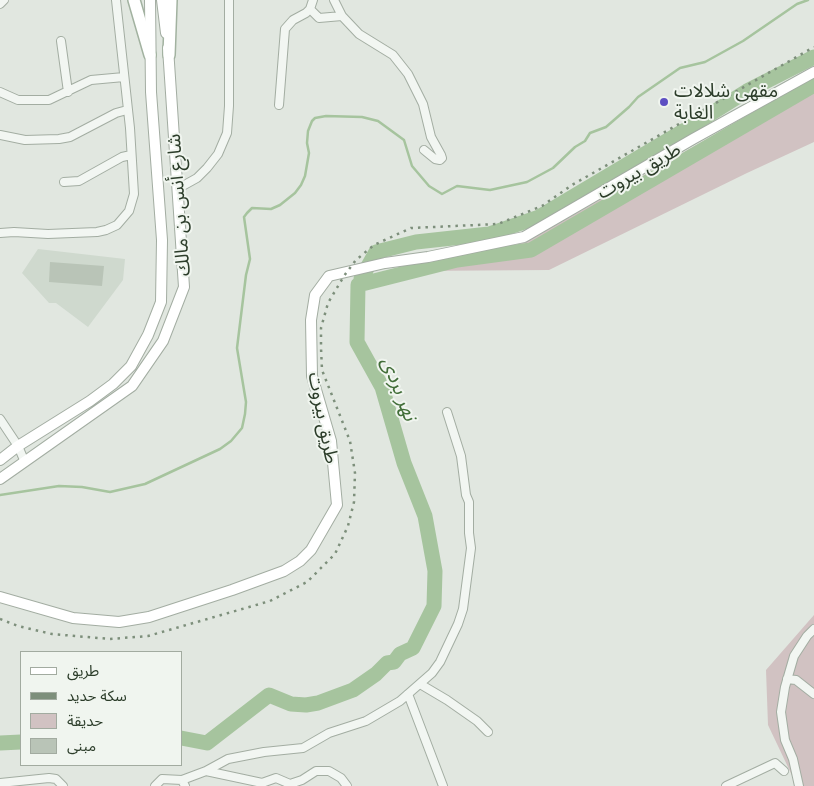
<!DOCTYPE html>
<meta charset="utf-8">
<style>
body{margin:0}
#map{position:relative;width:814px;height:786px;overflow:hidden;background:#e1e7e0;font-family:Mulish,"Noto Sans Arabic",sans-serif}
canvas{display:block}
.legend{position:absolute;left:20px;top:651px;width:162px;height:115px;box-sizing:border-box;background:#f0f5ef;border:1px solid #a2aba0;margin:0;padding:6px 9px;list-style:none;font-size:15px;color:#2c3d2a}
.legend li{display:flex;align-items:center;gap:10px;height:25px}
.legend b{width:25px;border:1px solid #a2aba0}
</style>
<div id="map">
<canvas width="814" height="786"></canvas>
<ul class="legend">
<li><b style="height:6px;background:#fff"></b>طريق</li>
<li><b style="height:6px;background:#7d8f7b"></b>سكة حديد</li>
<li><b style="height:14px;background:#d1c2c2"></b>حديقة</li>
<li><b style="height:14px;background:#b9c4b7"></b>مبنى</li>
</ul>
</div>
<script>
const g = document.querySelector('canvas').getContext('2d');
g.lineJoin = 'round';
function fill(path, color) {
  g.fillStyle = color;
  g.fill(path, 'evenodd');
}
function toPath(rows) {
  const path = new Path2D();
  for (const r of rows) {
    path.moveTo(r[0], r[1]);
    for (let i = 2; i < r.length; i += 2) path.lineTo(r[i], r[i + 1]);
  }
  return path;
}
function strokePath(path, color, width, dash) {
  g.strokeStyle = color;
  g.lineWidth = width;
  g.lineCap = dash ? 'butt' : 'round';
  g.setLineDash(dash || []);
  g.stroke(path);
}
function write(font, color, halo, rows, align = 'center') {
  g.font = font + ' Mulish,"Noto Sans Arabic",sans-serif';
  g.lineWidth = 4;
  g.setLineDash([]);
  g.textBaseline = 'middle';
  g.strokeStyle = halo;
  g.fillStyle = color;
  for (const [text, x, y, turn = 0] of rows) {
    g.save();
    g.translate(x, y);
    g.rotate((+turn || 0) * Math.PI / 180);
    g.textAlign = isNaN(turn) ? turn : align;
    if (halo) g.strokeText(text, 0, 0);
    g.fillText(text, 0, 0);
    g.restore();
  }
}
fill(toPath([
 [38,249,125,259,123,280,88,327,56,303,49,303,22,273]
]), '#cfd9ce');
fill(toPath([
 [814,78,814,142,747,173,549,270,410,271,474,257,526,242],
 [814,615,814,786,797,786,768,725,766,670]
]), '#d1c2c2');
strokePath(toPath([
 [0,495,59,486,82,487,110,492,145,484,220,449,231,441,242,428,245,414,246,402,237,348,246,275,250,259,244,217,247,213,252,208,271,209,280,205,295,193,301,185,305,176,309,153,307,143,308,131,312,121,315,118,326,116,362,117,378,121,404,140,412,166,429,186,442,194,457,186,490,190,527,182,553,168,575,147,585,141,590,133,606,127,629,107,638,97,680,68,705,62,743,41,797,4,808,0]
]), '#a6c49e', 2.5);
strokePath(toPath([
 [361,279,376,252,416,242,489,234,539,217,685,130,747,91,814,57],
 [181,738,207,743,269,695,291,704,306,705,318,703,353,690,376,674,387,663,394,662,400,654,413,648,434,606,435,571,425,516,404,463,382,387,357,342,358,285,457,260,531,250,814,85],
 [0,743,21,742]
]), '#a6c49e', 15);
fill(toPath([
 [50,262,104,266,102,286,49,282]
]), '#b9c4b7');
const street = toPath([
 [334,0,342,16,359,34,393,55,408,74,423,104,431,137,441,155,442,158,440,160,435,159,424,150],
 [0,4,4,0],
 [310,9,319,18,342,16],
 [61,41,68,92],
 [0,92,18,100,49,100,91,80,124,77],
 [279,105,285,29,293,20,306,13,310,9,313,0],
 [0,135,25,140,59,139,70,137,116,113,127,110],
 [64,182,79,181,122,157,131,155],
 [179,188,197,178,207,168,218,154,227,133,229,106,229,0],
 [0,233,14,232,48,234,97,232,106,230,117,225,129,211,134,194,130,128,116,0],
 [0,419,18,446,24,460],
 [787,679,796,680,814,694],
 [420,684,447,700,477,721,488,732],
 [408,694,443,786],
 [206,771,228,759,264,752,303,748,329,733,366,721,400,701,432,673,440,662,458,624,463,609,471,548,469,533,469,502,466,495,461,456,447,412],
 [182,780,206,771,262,783,276,778,290,784,302,780,316,771,329,771,341,778,347,786],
 [0,783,49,778,56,779,63,786],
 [155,786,162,779,182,780,185,786],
 [726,786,775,763,784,771],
 [799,786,793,759,785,740,781,712,785,687,794,656,807,636,814,629]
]);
const secondary = toPath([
 [162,0,166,33],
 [0,460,18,446,90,401,113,384,131,366,148,335,161,302,162,240,151,92,150,0],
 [0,479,132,386,163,341,184,287,168,48],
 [0,597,73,618,119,622,149,617,232,590,284,571,300,561,311,550,337,505,331,441,312,376,311,320,315,295,329,276,385,263,428,257,524,237,693,139,814,72]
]);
const primary = toPath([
 [134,0,150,55],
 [169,55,171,0]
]);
strokePath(street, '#a3ada2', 10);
strokePath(secondary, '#a3ada2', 12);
strokePath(primary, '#a2b2a0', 14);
strokePath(street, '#f2f6f2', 8);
strokePath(secondary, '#fff', 10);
strokePath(primary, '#fff', 11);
strokePath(toPath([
 [0,619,18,626,52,634,110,639,148,636,270,601,307,582,335,554,348,526,354,502,355,473,350,441,322,370,321,348,321,328,328,303,344,276,356,260,374,245,411,228,498,224,542,206,572,185,814,47]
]), '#7d8f7b', 2.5, [2.5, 5]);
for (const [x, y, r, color] of [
 [664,102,5,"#5d4fc2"]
]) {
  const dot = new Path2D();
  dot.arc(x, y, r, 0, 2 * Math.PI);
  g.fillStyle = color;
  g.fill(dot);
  strokePath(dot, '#f0f5ef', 2);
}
write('19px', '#2c3d2a', '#f0f5ef', [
 ["مقهى شلالات",674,91],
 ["الغابة",674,113]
], 'left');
write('19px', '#2c3d2a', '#f0f5ef', [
 ["طريق بيروت",639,171,-30],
 ["شارع أنس بن مالك",179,205,-94],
 ["طريق بيروت",323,418,79]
]);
write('italic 20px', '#416d38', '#f0f5ef', [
 ["نهر بردى",399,389,69]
]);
</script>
